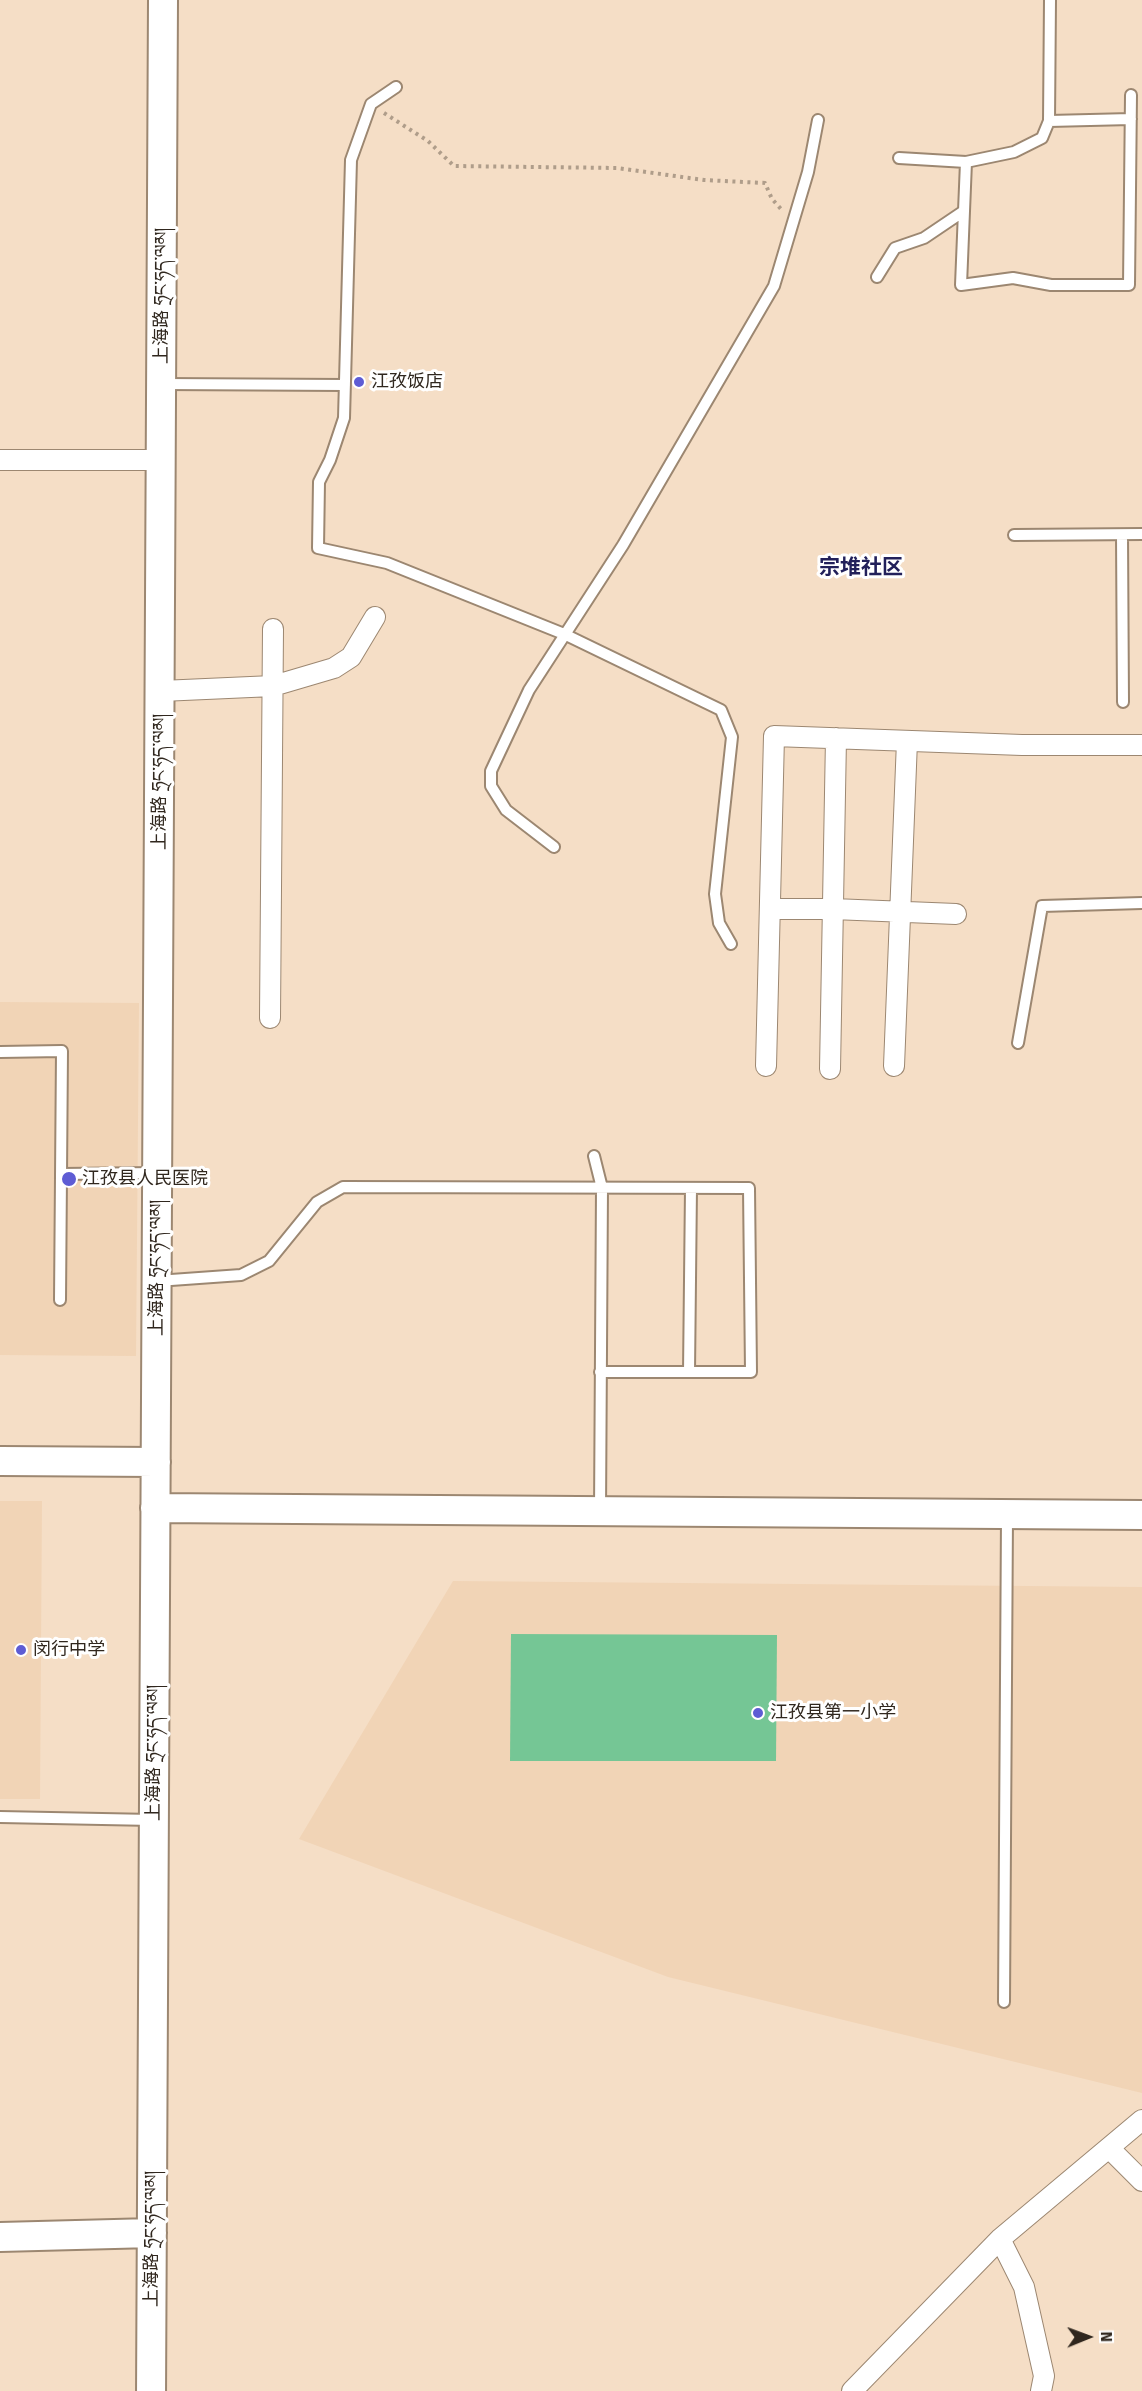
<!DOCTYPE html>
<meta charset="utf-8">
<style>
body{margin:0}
#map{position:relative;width:1142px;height:2391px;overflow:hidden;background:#f5dec6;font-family:"Fira Sans",sans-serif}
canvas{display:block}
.north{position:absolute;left:1058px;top:2307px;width:60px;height:60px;-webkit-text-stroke:4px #fff;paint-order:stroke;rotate:89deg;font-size:16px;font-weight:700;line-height:24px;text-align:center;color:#30271e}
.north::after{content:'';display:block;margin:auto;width:21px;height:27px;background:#30271e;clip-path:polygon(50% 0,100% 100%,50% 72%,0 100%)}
</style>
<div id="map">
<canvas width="1142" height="2391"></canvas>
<div class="north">N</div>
</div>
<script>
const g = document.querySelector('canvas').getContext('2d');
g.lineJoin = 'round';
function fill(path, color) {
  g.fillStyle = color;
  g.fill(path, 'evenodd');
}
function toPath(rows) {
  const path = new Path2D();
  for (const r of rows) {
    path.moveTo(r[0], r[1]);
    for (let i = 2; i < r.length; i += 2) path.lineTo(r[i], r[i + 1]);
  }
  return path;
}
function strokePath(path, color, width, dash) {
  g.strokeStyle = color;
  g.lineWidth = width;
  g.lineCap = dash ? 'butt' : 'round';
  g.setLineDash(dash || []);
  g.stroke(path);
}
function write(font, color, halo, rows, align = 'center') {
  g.font = font + ' "Fira Sans","Noto Sans SC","Noto Serif Tibetan",sans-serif';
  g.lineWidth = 6;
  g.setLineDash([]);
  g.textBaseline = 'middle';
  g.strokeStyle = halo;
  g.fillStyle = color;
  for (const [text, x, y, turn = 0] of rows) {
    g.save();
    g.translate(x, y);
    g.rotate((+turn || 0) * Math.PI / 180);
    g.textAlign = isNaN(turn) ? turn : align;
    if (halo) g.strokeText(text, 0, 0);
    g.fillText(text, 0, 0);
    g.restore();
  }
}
fill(toPath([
 [0,1002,139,1003,136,1356,0,1355],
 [0,1501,42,1501,40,1799,0,1799],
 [453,1581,1142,1587,1142,2093,668,1977,299,1839]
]), '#f1d4b6');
fill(toPath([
 [511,1634,777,1635,776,1761,510,1761]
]), '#75c695');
const lane = toPath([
 [396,87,371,104,351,160,344,418,330,460,319,482,318,548,387,563,564,634,721,710,732,737,715,894,719,923,731,944],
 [1049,121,1131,119],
 [899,158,966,162,1014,152,1042,138,1049,121,1050,0],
 [966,162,961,285,1013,278,1051,285,1129,285,1131,95],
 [877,277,895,248,924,238,964,211],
 [162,384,345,385],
 [1014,535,1142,534],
 [1122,535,1123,702],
 [554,847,506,810,491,786,491,771,529,690,623,545,774,286,808,172,818,120],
 [1018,1043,1042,906,1142,903],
 [0,1052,62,1051,60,1300],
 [594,1156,602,1188,600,1511],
 [61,1174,157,1173],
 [157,1281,241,1275,269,1261,317,1202,343,1187,749,1188,751,1372,600,1372],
 [689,1372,691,1188],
 [0,1817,153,1820],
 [1004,2002,1007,1516]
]);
const street = toPath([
 [0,460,162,460],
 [161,691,273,686,334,668,351,657,375,617],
 [770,909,833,909,956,914],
 [270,1018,273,629],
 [766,1066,774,736,1022,745,1142,745],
 [894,1066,907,741],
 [830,1069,836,738],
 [1109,2148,1142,2181],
 [1000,2239,1024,2287,1044,2376,1041,2391],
 [852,2391,1000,2239,1142,2120]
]);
const secondary = toPath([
 [0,1461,156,1462],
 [155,1508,1142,1515],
 [0,2237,152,2233],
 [151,2391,163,0]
]);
strokePath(lane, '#9c8771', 14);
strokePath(street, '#9c8771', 22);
strokePath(secondary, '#9c8771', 32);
strokePath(toPath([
 [384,113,428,141,454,166,617,168,704,180,765,183,772,199,781,209]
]), '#af9d8a', 4, [3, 4.5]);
strokePath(lane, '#fff', 10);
strokePath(street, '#fff', 20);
strokePath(secondary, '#fff', 28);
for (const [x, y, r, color] of [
 [359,382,6,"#5e5cd4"],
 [69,1179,8,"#5e5cd4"],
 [21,1650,6,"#5e5cd4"],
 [758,1713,6,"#5e5cd4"]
]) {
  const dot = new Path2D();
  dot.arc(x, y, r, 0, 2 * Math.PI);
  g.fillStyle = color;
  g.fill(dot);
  strokePath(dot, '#fff', 2);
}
write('18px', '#30271e', '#fff', [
 ["上海路 ཧྲང་ཧད་ལམ།",162,296,-90],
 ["上海路 ཧྲང་ཧད་ལམ།",160,782,-90],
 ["上海路 ཧྲང་ཧད་ལམ།",157,1268,-90],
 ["上海路 ཧྲང་ཧད་ལམ།",154,1753,-90],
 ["上海路 ཧྲང་ཧད་ལམ།",152,2239,-90]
]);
write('18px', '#30271e', '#fff', [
 ["江孜饭店",371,382],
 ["江孜县人民医院",82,1179],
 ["闵行中学",33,1650],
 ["江孜县第一小学",770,1713]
], 'left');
write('bold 21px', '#22205a', '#fff', [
 ["宗堆社区",861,568]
]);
</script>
